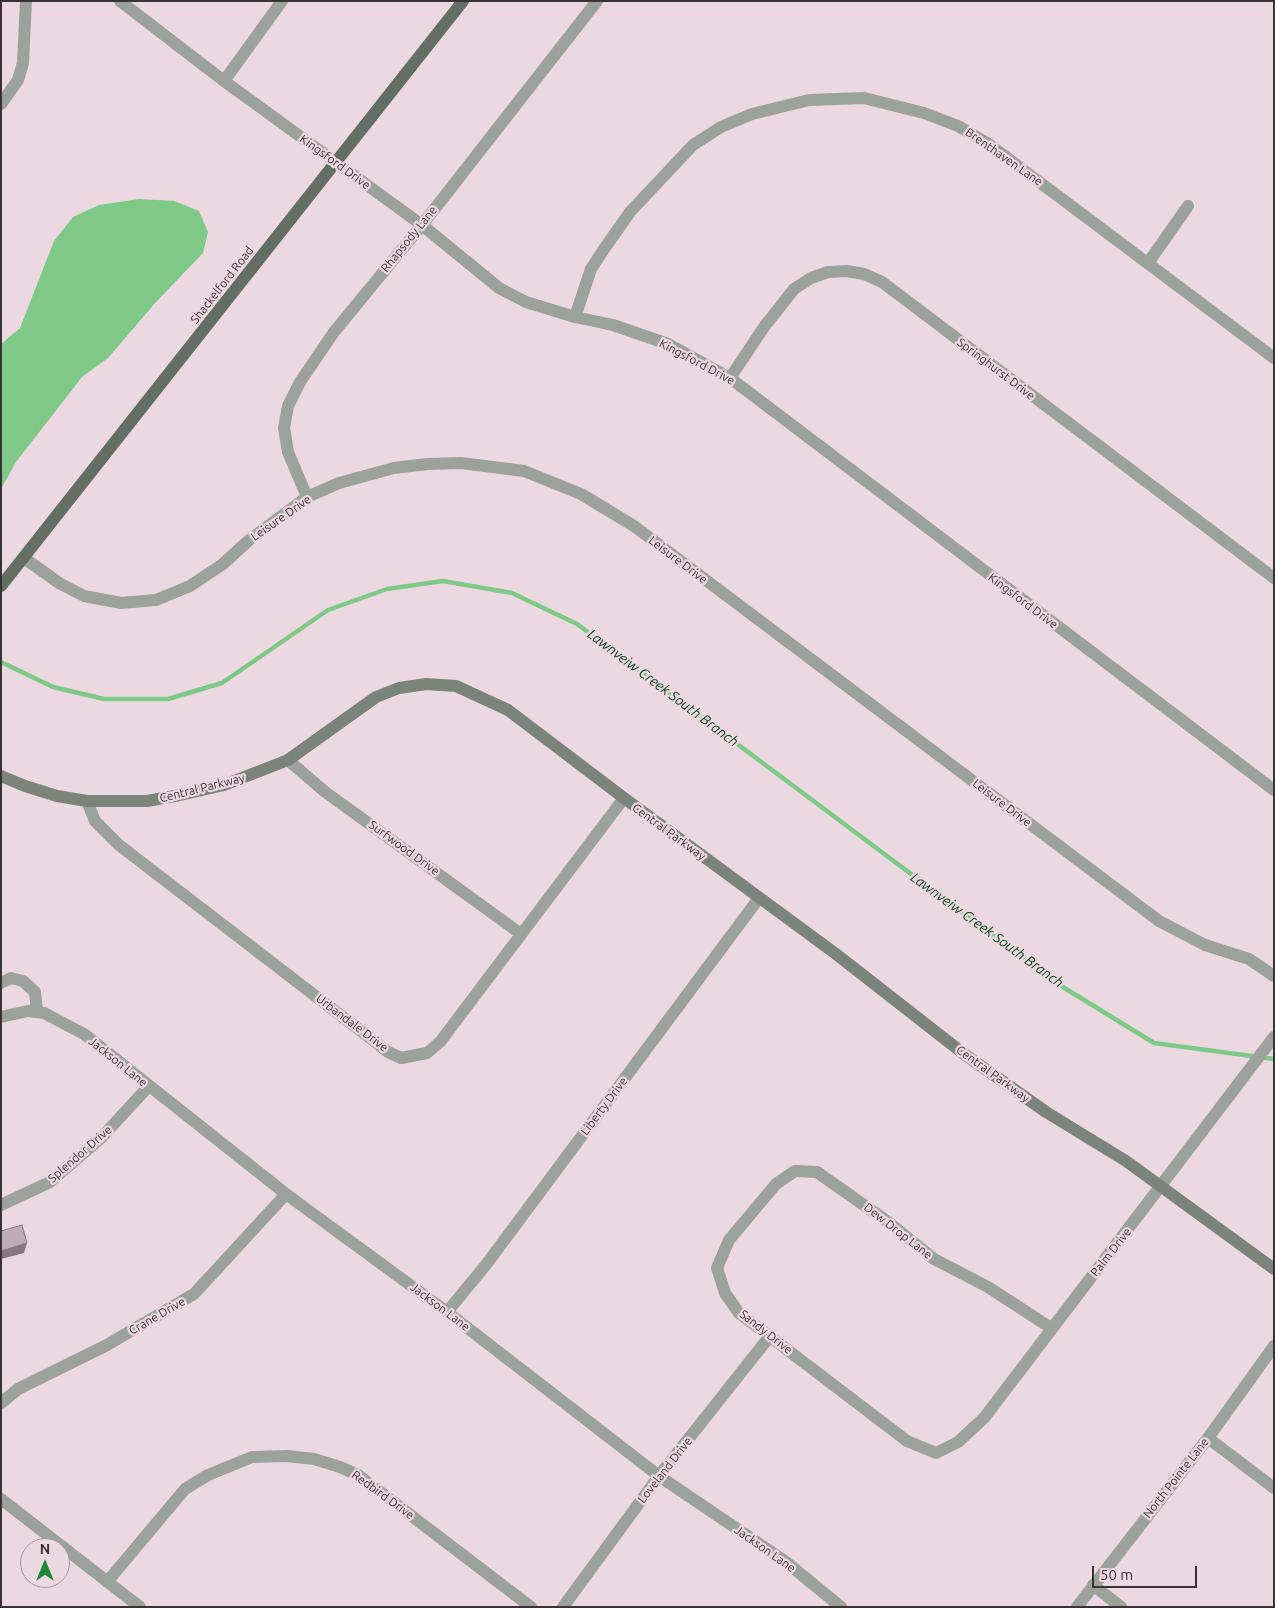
<!DOCTYPE html>
<style>
body{margin:0}
#map{position:relative;width:1275px;height:1608px;overflow:hidden;background:#ecd8e0;font-family:Ubuntu,sans-serif}
canvas{display:block}
.frame{position:absolute;inset:0;border:2px solid #393235;pointer-events:none}
.north{position:absolute;left:20px;top:1538px;width:50px;height:50px;box-sizing:border-box;background:#ecd8e0;border:1px solid #a4969c;border-radius:50%;rotate:0deg;font-size:14px;font-weight:700;line-height:20px;text-align:center;color:#393235}
.north::after{content:'';display:block;margin:auto;width:18px;height:22px;background:#20863b;clip-path:polygon(50% 0,100% 100%,50% 72%,0 100%)}
.scale{position:absolute;left:1092px;top:1566px;width:105px;height:22px;box-sizing:border-box;border:2px solid #393235;border-top:0;padding-left:6px;font-size:15px;line-height:18px;white-space:nowrap;color:#393235;-webkit-text-stroke:4px #ecd8e0;paint-order:stroke}
</style>
<div id="map">
<canvas width="1275" height="1608"></canvas>
<div class="frame"></div>
<div class="north">N</div>
<div class="scale">50 m</div>
</div>
<script>
const g = document.querySelector('canvas').getContext('2d');
g.lineJoin = 'round';
function fill(path, color) {
  g.fillStyle = color;
  g.fill(path, 'evenodd');
}
function toPath(rows) {
  const path = new Path2D();
  for (const r of rows) {
    path.moveTo(r[0], r[1]);
    for (let i = 2; i < r.length; i += 2) path.lineTo(r[i], r[i + 1]);
  }
  return path;
}
function strokePath(path, color, width, dash) {
  g.strokeStyle = color;
  g.lineWidth = width;
  g.lineCap = dash ? 'butt' : 'round';
  g.setLineDash(dash || []);
  g.stroke(path);
}
function write(font, color, halo, rows, align = 'center') {
  g.font = font + ' Ubuntu,sans-serif';
  g.lineWidth = 4.5;
  g.setLineDash([]);
  g.textBaseline = 'middle';
  g.strokeStyle = halo;
  g.fillStyle = color;
  for (const [text, x, y, turn = 0] of rows) {
    g.save();
    g.translate(x, y);
    g.rotate((+turn || 0) * Math.PI / 180);
    g.textAlign = isNaN(turn) ? turn : align;
    if (halo) g.strokeText(text, 0, 0);
    g.fillText(text, 0, 0);
    g.restore();
  }
}
fill(toPath([
 [139,199,174,201,199,211,208,232,203,253,156,302,108,358,82,377,16,462,1,489,1,344,20,328,54,241,73,217,99,205]
]), '#7ec988');
strokePath(toPath([
 [1,662,53,687,104,699,168,699,222,683,328,610,387,589,443,581,512,593,577,624,1058,984,1154,1043,1274,1059]
]), '#7ec988', 4.5);
strokePath(toPath([
 [120,1,224,81,422,225,499,288,526,302,575,317,613,325,668,344,730,378,1274,790],
 [224,81,282,1],
 [1,104,18,80,23,63,26,1],
 [1148,263,1188,206],
 [575,317,591,269,602,252,630,212,693,145,721,127,752,114,809,100,864,98,924,113,958,126,990,145,1274,358],
 [730,378,764,327,794,289,811,278,828,272,847,271,864,274,882,282,1274,578],
 [307,497,288,452,284,428,288,406,300,382,334,332,422,225,597,1],
 [24,558,59,583,84,596,121,603,156,600,190,586,223,564,248,541,307,497,339,483,394,468,427,464,461,463,524,471,581,494,634,526,1159,921,1205,945,1249,959,1274,976],
 [288,760,324,791,521,934],
 [87,801,95,821,119,845,374,1041,388,1052,401,1058,427,1053,440,1042,624,798],
 [1,983,11,978,23,981,35,992,37,1012],
 [1,1017,28,1011,44,1013,84,1034,286,1194,447,1312,659,1476,786,1562,841,1607],
 [1,1205,50,1182,101,1138,148,1087],
 [447,1312,485,1266,759,898],
 [1051,1328,988,1287,934,1259,888,1222,817,1172,795,1171,776,1184,729,1240,717,1268,725,1293,739,1313,907,1441,936,1453,958,1442,984,1418,1274,1037],
 [1,1403,18,1389,107,1345,194,1294,286,1194],
 [1208,1438,1274,1488],
 [1,1499,140,1607],
 [107,1582,185,1489,208,1475,252,1457,287,1456,314,1459,340,1467,358,1475,531,1607],
 [1093,1585,1121,1607],
 [563,1607,659,1476,770,1336],
 [1077,1607,1208,1438,1274,1346]
]), '#9ba19b', 12);
strokePath(toPath([
 [1,776,25,786,57,796,87,801,147,801,180,795,224,785,288,760,376,697,399,688,426,684,456,686,508,710,624,798,836,954,964,1054,1046,1112,1126,1161,1274,1269]
]), '#7a847b', 12);
strokePath(toPath([
 [1,586,463,1]
]), '#636f64', 12);
fill(toPath([
 [27,1243,24,1253,1,1259,1,1251]
]), '#86787e');
const building = toPath([
 [22,1225,27,1243,1,1251,1,1231,22,1225]
]);
fill(building, '#bfacb4');
strokePath(building, '#86787e', 1);
write('12px', '#393235', '#ecd8e0', [
 ["Brenthaven Lane",1004,157,35],
 ["Kingsford Drive",335,162,36],
 ["Rhapsody Lane",409,239,-51],
 ["Shackelford Road",222,285,-52],
 ["Kingsford Drive",697,362,28],
 ["Springhurst Drive",996,369,37],
 ["Leisure Drive",281,518,-35],
 ["Leisure Drive",678,560,37],
 ["Kingsford Drive",1023,601,37],
 ["Central Parkway",202,788,-14],
 ["Leisure Drive",1002,803,37],
 ["Central Parkway",669,832,36],
 ["Surfwood Drive",404,848,36],
 ["Urbandale Drive",352,1023,37],
 ["Jackson Lane",118,1062,39],
 ["Central Parkway",993,1074,36],
 ["Liberty Drive",604,1106,-53],
 ["Splendor Drive",80,1154,-41],
 ["Dew Drop Lane",898,1231,38],
 ["Palm Drive",1111,1252,-52],
 ["Jackson Lane",440,1307,37],
 ["Crane Drive",157,1316,-30],
 ["Sandy Drive",766,1332,38],
 ["Loveland Drive",665,1470,-52],
 ["North Pointe Lane",1176,1478,-52],
 ["Redbird Drive",383,1495,36],
 ["Jackson Lane",765,1549,35]
]);
write('italic 14px', '#0a4319', '#ecd8e0', [
 ["Lawnveiw Creek South Branch",663,688,37],
 ["Lawnveiw Creek South Branch",987,930,36]
]);
</script>
